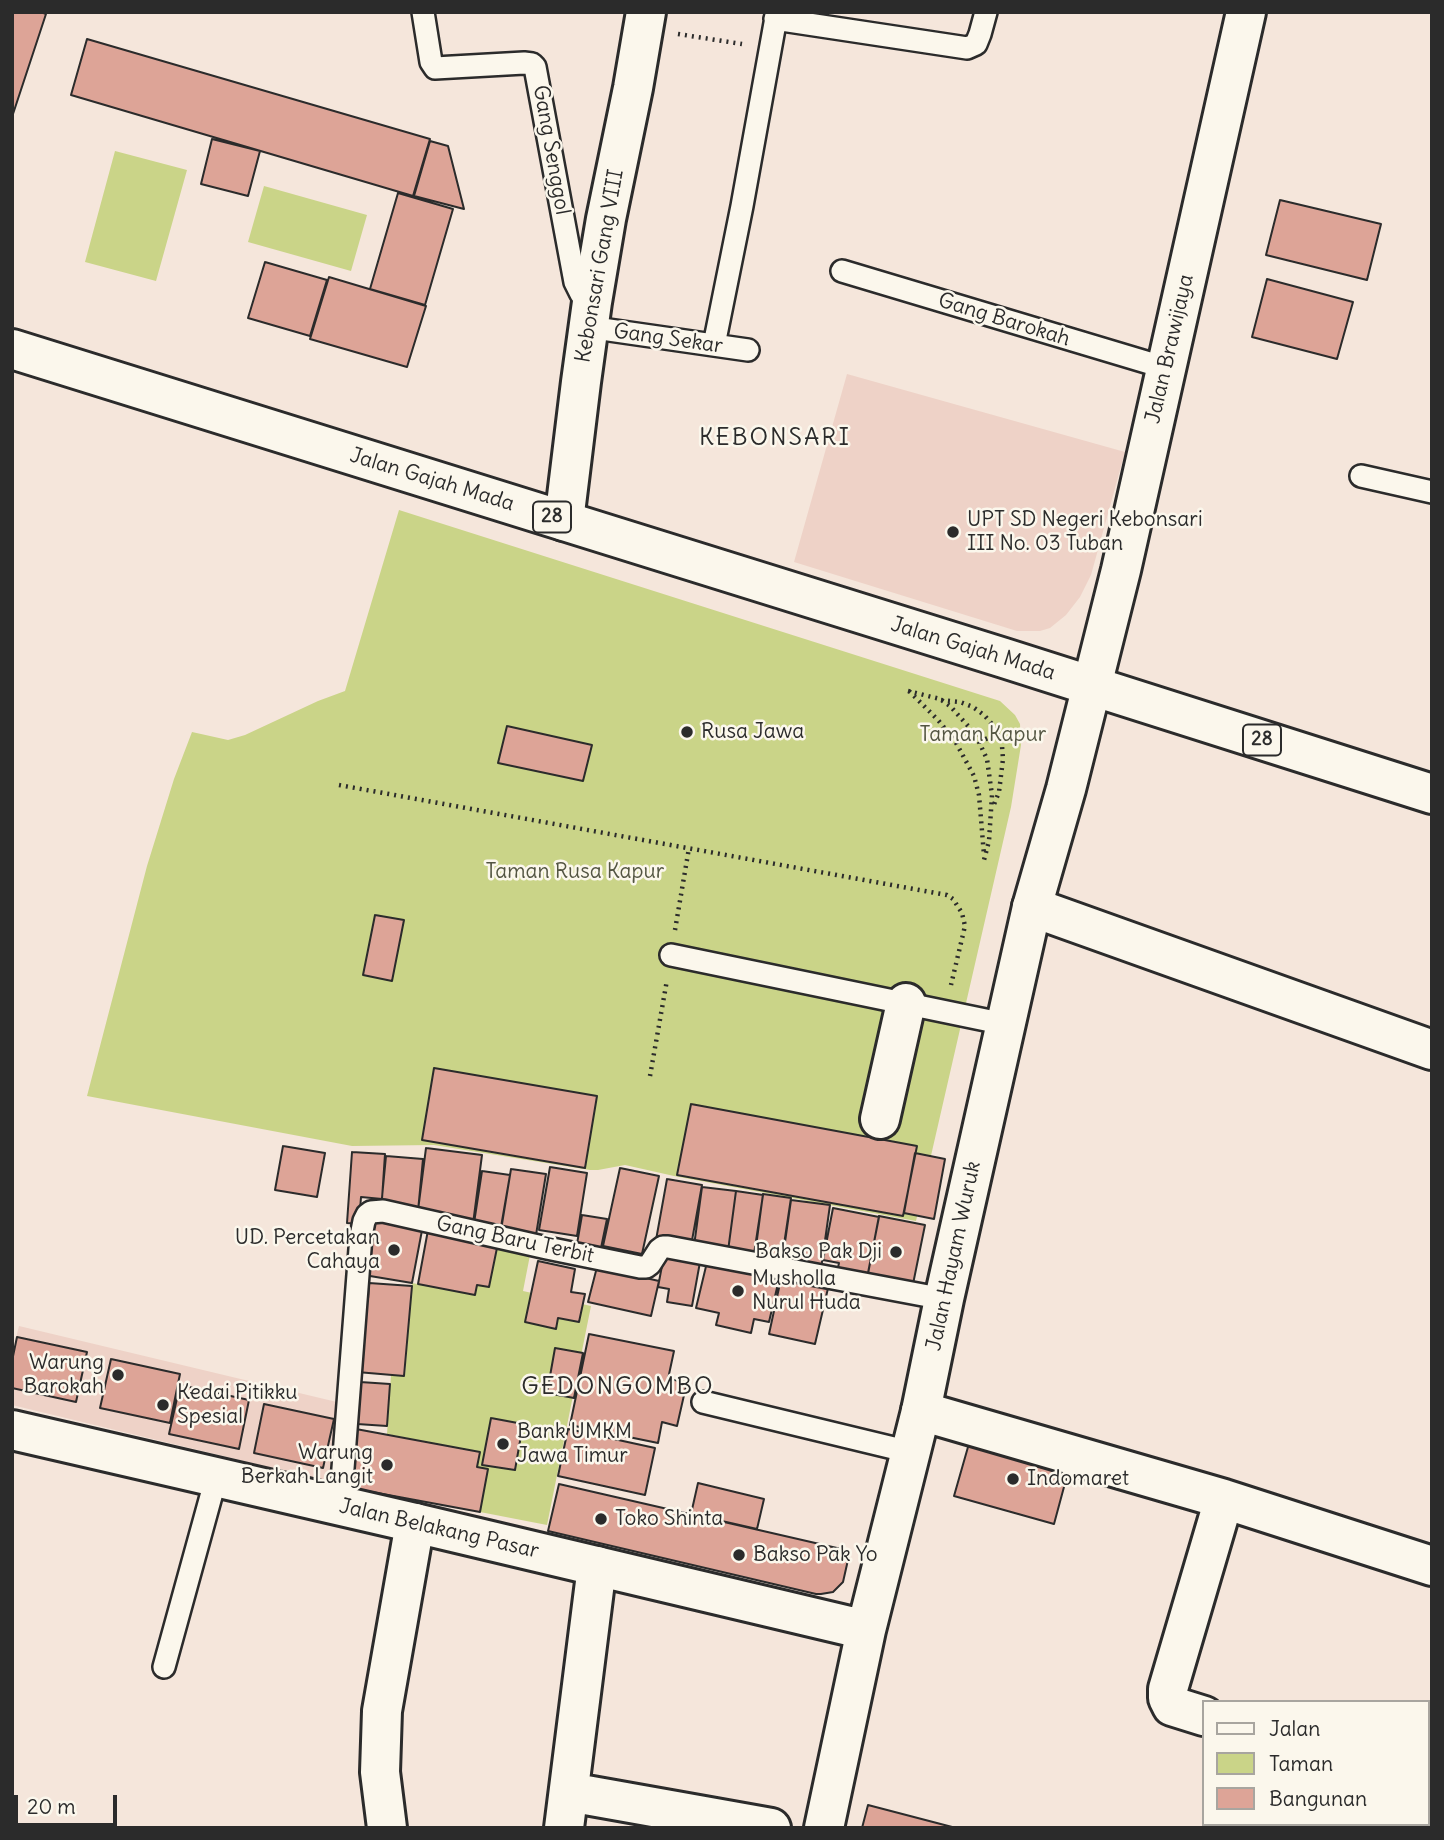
<!DOCTYPE html>
<style>
body{margin:0}
#map{position:relative;width:1444px;height:1840px;overflow:hidden;background:#f5e6db;font-family:Delius,sans-serif}
canvas{display:block}
.frame{position:absolute;inset:0;border:14px solid #2b2b2b;pointer-events:none}
.legend{position:absolute;left:1202px;top:1700px;width:228px;height:126px;box-sizing:border-box;background:#fbf7ec;border:2px solid #a8a59f;margin:0;padding:9px 12px;list-style:none;font-size:21px;color:#2b2b2b}
.legend li{display:flex;align-items:center;gap:14px;height:35px}
.legend b{width:35px;border:2px solid #a8a59f}
.scale{position:absolute;left:14px;top:1795px;width:103px;height:32px;box-sizing:border-box;border:4px solid #2b2b2b;border-top:0;padding-left:9px;font-size:21px;line-height:24px;white-space:nowrap;color:#2b2b2b;-webkit-text-stroke:5px #fbf7ec;paint-order:stroke}
</style>
<div id="map">
<canvas width="1444" height="1840"></canvas>
<div class="frame"></div>
<ul class="legend">
<li><b style="height:9px;background:#fbf7ec"></b>Jalan</li>
<li><b style="height:19px;background:#cad488"></b>Taman</li>
<li><b style="height:19px;background:#dda497"></b>Bangunan</li>
</ul>
<div class="scale">20 m</div>
</div>
<script>
const g = document.querySelector('canvas').getContext('2d');
g.lineJoin = 'round';
function fill(path, color) {
  g.fillStyle = color;
  g.fill(path, 'evenodd');
}
function toPath(rows) {
  const path = new Path2D();
  for (const r of rows) {
    path.moveTo(r[0], r[1]);
    for (let i = 2; i < r.length; i += 2) path.lineTo(r[i], r[i + 1]);
  }
  return path;
}
function strokePath(path, color, width, dash) {
  g.strokeStyle = color;
  g.lineWidth = width;
  g.lineCap = dash ? 'butt' : 'round';
  g.setLineDash(dash || []);
  g.stroke(path);
}
function write(font, color, halo, rows, align = 'center') {
  g.font = font + ' Delius,sans-serif';
  g.lineWidth = 5;
  g.setLineDash([]);
  g.textBaseline = 'middle';
  g.strokeStyle = halo;
  g.fillStyle = color;
  for (const [text, x, y, turn = 0] of rows) {
    g.save();
    g.translate(x, y);
    g.rotate((+turn || 0) * Math.PI / 180);
    g.textAlign = isNaN(turn) ? turn : align;
    if (halo) g.strokeText(text, 0, 0);
    g.fillText(text, 0, 0);
    g.restore();
  }
}
fill(toPath([
 [847,374,1125,452,1091,575,1080,597,1066,615,1050,628,1040,631,1017,631,794,562],
 [19,1326,341,1403,335,1483,12,1405,12,1354]
]), '#eed2c7');
fill(toPath([
 [115,151,187,170,156,281,85,262],
 [264,186,367,215,351,271,248,242],
 [399,510,1000,701,1015,715,1020,724,1021,745,1011,807,916,1221,674,1176,625,1165,598,1170,590,1170,434,1145,352,1146,87,1096,147,866,174,779,192,732,228,740,245,735,318,701,345,691],
 [498,1243,531,1250,523,1291,591,1306,547,1525,480,1512,488,1469,477,1467,480,1452,387,1434,391,1375,405,1375,412,1283,475,1295,477,1285,489,1287]
]), '#cad488');
const building = toPath([
 [12,12,41,12,46,14,12,117,12,12],
 [87,39,430,139,413,196,71,95,87,39],
 [212,139,260,151,248,196,201,184,212,139],
 [430,141,448,146,464,209,414,196,430,141],
 [398,193,453,209,425,305,370,289,398,193],
 [1280,200,1381,224,1367,280,1266,255,1280,200],
 [265,262,327,280,310,336,248,318,265,262],
 [329,277,426,306,407,367,310,339,329,277],
 [1267,279,1353,302,1337,359,1252,337,1267,279],
 [507,726,592,745,583,781,498,763,507,726],
 [375,915,404,920,392,981,363,975,375,915],
 [434,1068,597,1096,585,1168,422,1140,434,1068],
 [691,1104,917,1146,903,1216,677,1175,691,1104],
 [283,1146,325,1153,317,1197,275,1190,283,1146],
 [426,1148,482,1155,473,1224,417,1218,426,1148],
 [352,1152,385,1154,382,1199,361,1197,359,1224,347,1223,352,1152],
 [915,1153,945,1159,934,1219,904,1213,915,1153],
 [386,1156,423,1159,418,1211,381,1208,386,1156],
 [550,1167,587,1173,577,1236,539,1230,550,1167],
 [620,1168,659,1176,642,1254,603,1246,620,1168],
 [511,1169,546,1174,536,1235,501,1230,511,1169],
 [482,1171,510,1175,501,1227,474,1223,482,1171],
 [667,1179,702,1185,691,1246,656,1240,667,1179],
 [702,1187,736,1191,728,1251,694,1246,702,1187],
 [736,1191,763,1195,754,1254,728,1251,736,1191],
 [763,1194,791,1198,782,1258,755,1254,763,1194],
 [791,1200,830,1205,821,1269,782,1263,791,1200],
 [833,1208,879,1217,867,1278,837,1272,839,1263,823,1260,833,1208],
 [582,1215,607,1219,601,1248,577,1244,582,1215],
 [879,1216,925,1225,912,1289,867,1279,879,1216],
 [375,1217,423,1225,412,1283,364,1275,375,1217],
 [428,1230,498,1243,489,1287,477,1285,475,1295,418,1284,428,1230],
 [664,1255,700,1262,692,1306,667,1302,669,1289,658,1287,664,1255],
 [708,1258,780,1275,769,1322,754,1319,751,1333,716,1325,719,1313,696,1308,708,1258],
 [538,1261,575,1269,571,1292,585,1294,579,1322,558,1318,556,1329,525,1322,538,1261],
 [597,1267,659,1281,651,1316,588,1302,597,1267],
 [782,1274,829,1284,815,1344,769,1334,782,1274],
 [369,1283,412,1286,404,1376,357,1372,363,1299,368,1299,369,1283],
 [589,1334,674,1351,668,1379,687,1382,677,1426,662,1422,658,1443,570,1425,589,1334],
 [17,1337,87,1352,76,1402,12,1388,12,1361,17,1337],
 [555,1348,583,1353,574,1398,547,1393,555,1348],
 [111,1359,180,1374,170,1423,100,1408,111,1359],
 [360,1382,390,1384,387,1426,357,1424,360,1382],
 [180,1385,249,1400,239,1449,169,1434,180,1385],
 [264,1404,334,1419,323,1468,254,1453,264,1404],
 [491,1418,523,1424,515,1470,482,1465,491,1418],
 [356,1429,480,1452,477,1467,488,1469,480,1512,345,1487,356,1429],
 [568,1429,655,1448,645,1495,558,1476,568,1429],
 [972,1433,1071,1461,1054,1524,954,1496,972,1433],
 [698,1483,764,1499,757,1529,691,1514,698,1483],
 [559,1484,850,1551,843,1582,833,1592,821,1594,816,1594,548,1531,559,1484],
 [868,1805,956,1828,862,1828,868,1805]
]);
fill(building, '#dda497');
strokePath(building, '#2b2b2b', 2);
const lane = toPath([
 [423,12,431,62,435,68,524,63,532,64,535,67,575,282,581,294,592,302],
 [775,19,967,48,976,44,980,34,986,12],
 [842,271,1166,368],
 [588,327,748,350],
 [714,345,742,206,777,12],
 [1361,476,1432,492],
 [671,955,1005,1024],
 [703,1402,910,1452],
 [340,1507,361,1236,364,1221,367,1215,371,1212,383,1211,547,1248,640,1267,646,1267,650,1264,659,1250,663,1247,668,1247,944,1299],
 [164,1667,216,1478]
]);
const street = toPath([
 [564,521,581,382,592,302,606,219,633,88,646,12],
 [1032,907,1432,1050],
 [880,1119,906,1003],
 [921,1411,1224,1499,1432,1566],
 [1204,1716,1172,1706,1168,1698,1168,1689,1224,1499],
 [569,1792,771,1828],
 [1428,1795,1432,1796],
 [387,1828,380,1772,382,1711,415,1523],
 [564,1828,597,1566]
]);
const secondary = toPath([
 [12,1430,415,1523,866,1630],
 [824,1828,866,1630,921,1411,944,1299,1032,907,1066,789,1121,570,1246,12]
]);
const highway = toPath([
 [12,349,1004,658,1432,794]
]);
strokePath(lane, '#2b2b2b', 26);
strokePath(street, '#2b2b2b', 44);
strokePath(secondary, '#2b2b2b', 44);
strokePath(highway, '#2b2b2b', 44);
strokePath(toPath([
 [678,34,742,44],
 [908,691,940,699,950,706,969,727,979,742,987,759,992,795,989,841,984,860],
 [909,691,938,720,955,741,974,776,979,795,984,855],
 [941,700,960,702,973,707,984,715,992,724,998,735,1002,746,1003,759,999,792,993,807],
 [979,742,997,734],
 [339,785,947,895,953,899,962,913,965,926,951,985],
 [675,930,689,848],
 [650,1076,667,980]
]), '#2b2b2b', 4.5, [2, 5]);
strokePath(lane, '#fbf7ec', 21);
strokePath(street, '#fbf7ec', 38);
strokePath(secondary, '#fbf7ec', 38);
strokePath(highway, '#fbf7ec', 38);
for (const [x, y, r, color] of [
 [953,532,7,"#2b2b2b"],
 [687,732,7,"#2b2b2b"],
 [394,1250,7,"#2b2b2b"],
 [896,1252,7,"#2b2b2b"],
 [738,1291,7,"#2b2b2b"],
 [118,1375,7,"#2b2b2b"],
 [163,1405,7,"#2b2b2b"],
 [503,1444,7,"#2b2b2b"],
 [387,1465,7,"#2b2b2b"],
 [1013,1479,7,"#2b2b2b"],
 [601,1519,7,"#2b2b2b"],
 [739,1555,7,"#2b2b2b"]
]) {
  const dot = new Path2D();
  dot.arc(x, y, r, 0, 2 * Math.PI);
  g.fillStyle = color;
  g.fill(dot);
  strokePath(dot, '#fbf7ec', 2.5);
}
for (const [x, y, w] of [
 [552,517,38],
 [1262,740,38]
]) {
  const box = new Path2D();
  box.roundRect(x - w / 2, y - 15.5, w, 31, 5);
  g.fillStyle = '#fbf7ec';
  g.fill(box);
  strokePath(box, '#2b2b2b', 2);
}
write('bold 19px', '#2b2b2b', null, [
 ["28",552,517],
 ["28",1262,740]
]);
write('21px', '#2b2b2b', '#fbf7ec', [
 ["Gang Senggol",551,150,80],
 ["Kebonsari Gang VIII",600,266,-80],
 ["Gang Barokah",1004,320,17],
 ["Gang Sekar",668,339,8],
 ["Jalan Brawijaya",1170,349,-77],
 ["Jalan Gajah Mada",432,480,17],
 ["Jalan Gajah Mada",973,649,17],
 ["Gang Baru Terbit",515,1240,12],
 ["Jalan Hayam Wuruk",954,1256,-78],
 ["Jalan Belakang Pasar",439,1529,13]
]);
write('21px', '#2b2b2b', '#fbf7ec', [
 ["UPT SD Negeri Kebonsari",967,520],
 ["III No. 03 Tuban",967,544],
 ["Rusa Jawa",701,732],
 ["UD. Percetakan",380,1238,"right"],
 ["Cahaya",380,1262,"right"],
 ["Bakso Pak Dji",882,1252,"right"],
 ["Musholla",752,1279],
 ["Nurul Huda",752,1303],
 ["Warung",104,1363,"right"],
 ["Barokah",104,1387,"right"],
 ["Kedai Pitikku",177,1393],
 ["Spesial",177,1417],
 ["Bank UMKM",517,1432],
 ["Jawa Timur",517,1456],
 ["Warung",373,1453,"right"],
 ["Berkah Langit",373,1477,"right"],
 ["Indomaret",1027,1479],
 ["Toko Shinta",615,1519],
 ["Bakso Pak Yo",753,1555]
], 'left');
write('21px', '#535542', '#fbf7ec', [
 ["Taman Kapur",983,735],
 ["Taman Rusa Kapur",575,872]
]);
g.letterSpacing = '2px';
write('24px', '#2b2b2b', '#fbf7ec', [
 ["KEBONSARI",775,438],
 ["GEDONGOMBO",618,1387]
]);
g.letterSpacing = '0px';
</script>
